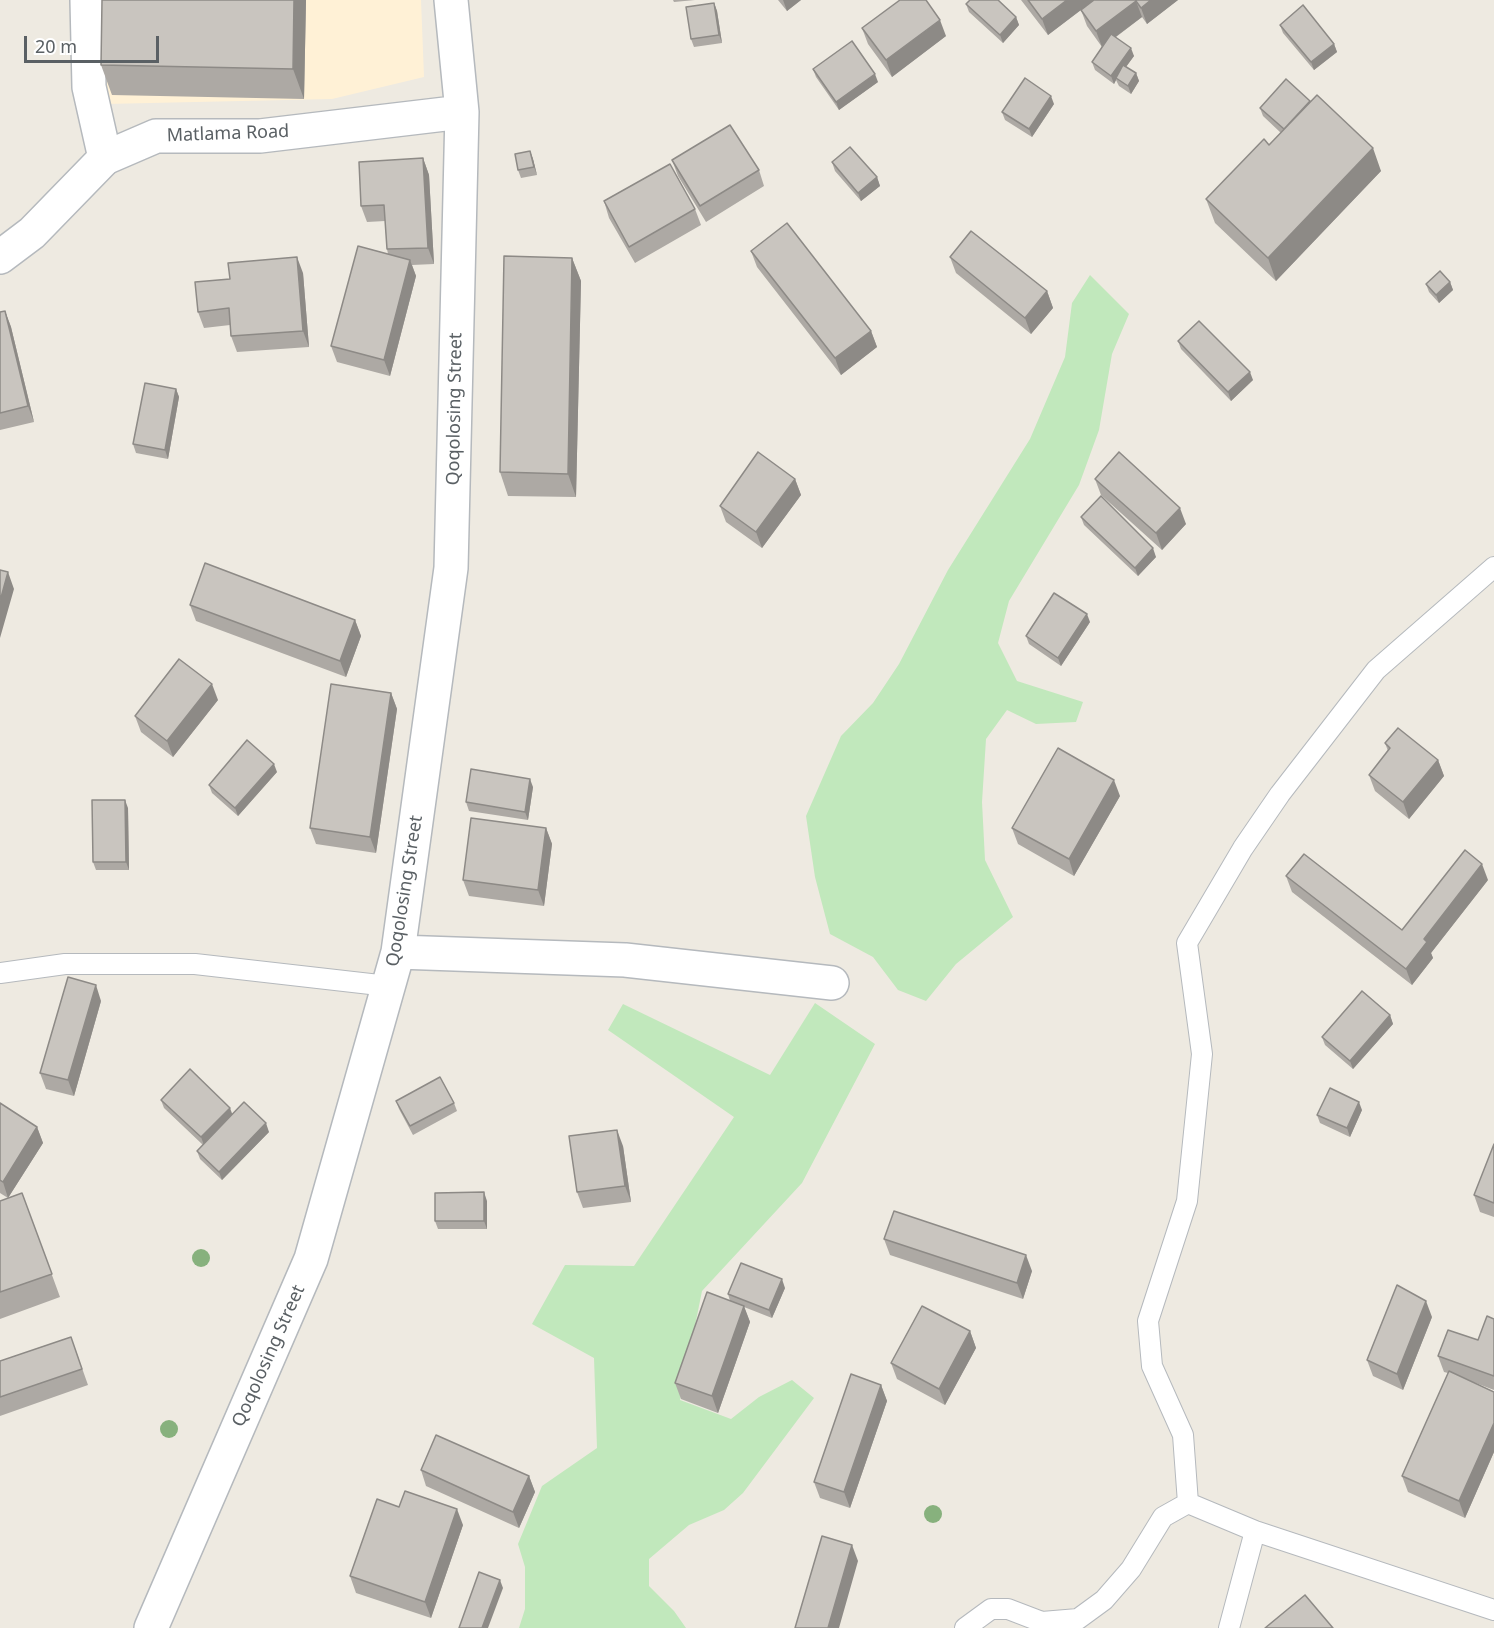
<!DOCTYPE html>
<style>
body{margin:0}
#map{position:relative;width:1494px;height:1628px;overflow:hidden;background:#eeeae1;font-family:"Noto Sans",sans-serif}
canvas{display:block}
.scale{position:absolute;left:24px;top:36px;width:135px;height:27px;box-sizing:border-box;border:3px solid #5a6064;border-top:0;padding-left:8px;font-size:18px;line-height:21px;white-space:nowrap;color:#5a6064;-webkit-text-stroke:4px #fff;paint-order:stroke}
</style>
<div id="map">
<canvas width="1494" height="1628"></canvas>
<div class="scale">20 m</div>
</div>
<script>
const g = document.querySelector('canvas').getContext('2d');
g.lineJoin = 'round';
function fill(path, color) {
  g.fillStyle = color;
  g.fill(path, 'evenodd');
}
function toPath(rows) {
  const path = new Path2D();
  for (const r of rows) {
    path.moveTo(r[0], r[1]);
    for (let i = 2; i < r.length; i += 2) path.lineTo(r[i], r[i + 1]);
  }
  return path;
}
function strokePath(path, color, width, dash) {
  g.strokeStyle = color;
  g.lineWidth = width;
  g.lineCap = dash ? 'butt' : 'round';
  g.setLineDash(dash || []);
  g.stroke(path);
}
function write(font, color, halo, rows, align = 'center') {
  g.font = font + ' "Noto Sans",sans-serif';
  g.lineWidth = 4.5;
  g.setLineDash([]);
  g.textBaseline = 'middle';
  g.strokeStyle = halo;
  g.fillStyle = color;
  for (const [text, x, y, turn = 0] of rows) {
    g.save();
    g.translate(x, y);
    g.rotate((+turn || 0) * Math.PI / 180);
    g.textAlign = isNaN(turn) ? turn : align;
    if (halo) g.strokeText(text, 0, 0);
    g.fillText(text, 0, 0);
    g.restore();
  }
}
fill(toPath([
 [103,0,421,0,424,77,332,99,105,104]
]), '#fff1d6');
fill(toPath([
 [1090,275,1129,314,1112,354,1099,430,1079,485,1009,601,998,643,1017,681,1083,702,1076,722,1036,724,1007,710,986,739,982,802,985,860,1013,917,956,964,926,1001,898,990,873,957,830,934,815,877,806,816,841,736,873,703,899,664,948,570,1030,439,1065,357,1072,303],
 [815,1003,875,1044,802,1183,702,1291,680,1400,731,1419,759,1397,792,1380,814,1398,743,1493,724,1510,689,1525,649,1559,649,1586,674,1611,686,1628,519,1628,525,1609,525,1567,518,1544,542,1486,597,1448,594,1358,532,1324,565,1265,634,1266,734,1117,608,1030,623,1004,770,1075]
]), '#c1e8bc');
const service = toPath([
 [1494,567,1376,670,1280,794,1243,848,1187,943,1202,1054,1187,1201,1148,1321,1152,1366,1183,1435,1188,1503,1255,1531,1494,1610],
 [0,973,65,964,195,964,388,986],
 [965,1628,991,1609,1008,1609,1042,1622,1078,1619,1104,1600,1131,1569,1163,1517,1188,1503],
 [1229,1628,1255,1531]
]);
const minor = toPath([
 [105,158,156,136,260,136,462,112],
 [398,952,625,960,832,983],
 [151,1628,311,1259,398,952,451,568,462,112,451,0]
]);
const tertiary = toPath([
 [0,257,32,233,105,158,89,87,87,0]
]);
strokePath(service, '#b5b9bd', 22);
strokePath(minor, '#b5b9bd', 36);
strokePath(tertiary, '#b5b9bd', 36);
strokePath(service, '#fff', 20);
strokePath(minor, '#fff', 33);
strokePath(tertiary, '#fff', 33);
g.fillStyle = '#87b17d';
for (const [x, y] of [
 [201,1258],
 [169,1429],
 [933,1514]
]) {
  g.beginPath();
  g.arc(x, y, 9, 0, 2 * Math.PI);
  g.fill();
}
fill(toPath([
 [306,0,304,99,112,95,101,65],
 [673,0,695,0,674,2],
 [778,0,801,0,787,11],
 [1021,0,1178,0,1147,24,1142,17,1116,37,1134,56,1126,67,1136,73,1139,81,1131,94,1119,86,1116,80,1114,84,1095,70,1092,62,1102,47,1087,26,1081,10,1048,35],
 [714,3,717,11,722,43,694,47,691,39],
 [966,4,1016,17,1019,25,1003,43,969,12],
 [1280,25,1334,44,1337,52,1314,70,1283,33],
 [862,28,946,36,892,77,868,44],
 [813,69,878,82,839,110,816,77],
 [1310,101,1310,102,1381,171,1276,281,1215,223,1206,199,1269,145,1281,133,1263,116,1260,108],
 [1054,104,1032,137,1005,120,1002,112],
 [530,151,533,159,537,175,521,178,518,170],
 [423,158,429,175,434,264,412,265,416,276,390,376,337,362,331,346,388,254,387,249,385,221,367,222,361,206],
 [672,160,759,170,764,186,706,222,678,176],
 [832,162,877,177,880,186,861,201,835,171],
 [604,201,695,209,701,225,635,263,609,218],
 [751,251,871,331,877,347,841,375,757,267],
 [950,257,1047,291,1053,308,1031,334,956,273],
 [572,258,581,281,576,497,508,496,500,472],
 [303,273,309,347,237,352,231,336,230,325,204,328,198,312],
 [1450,282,1453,290,1439,303,1429,292,1426,284],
 [5,311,11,327,34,422,0,430,0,312],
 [1178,341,1253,380,1231,401,1181,349],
 [176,389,179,397,168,459,136,453,133,444],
 [795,479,801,495,762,548,726,522,720,506],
 [1095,479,1186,524,1162,550,1101,495],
 [1081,517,1156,557,1138,576,1084,525],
 [190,605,355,620,361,636,346,677,196,621],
 [1090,622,1061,666,1029,644,1026,636],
 [391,693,397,709,376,853,316,844,310,828],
 [218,700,173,757,141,732,135,716],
 [1385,743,1438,760,1444,776,1409,819,1375,791,1369,775,1388,751],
 [277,772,238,816,212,793,209,785],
 [533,787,528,820,469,811,466,802],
 [1120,796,1074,876,1018,844,1012,828],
 [128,808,129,870,96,870,93,862],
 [546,828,552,844,544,906,469,896,463,880],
 [1286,876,1402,930,1488,880,1431,953,1433,958,1412,985,1292,892],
 [101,1001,74,1096,46,1089,40,1073],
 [1390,1015,1393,1024,1353,1069,1325,1045,1322,1037],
 [161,1100,232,1115,269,1132,222,1180,200,1159,197,1151,203,1145,164,1108],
 [396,1101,454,1103,457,1111,413,1135,399,1109],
 [0,1103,37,1127,43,1143,8,1198,0,1193],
 [1362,1110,1350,1137,1320,1123,1317,1115],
 [1494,1144,1494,1217,1480,1212,1474,1195],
 [623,1146,631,1202,583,1208,577,1192],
 [22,1193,60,1297,0,1319,0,1201],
 [487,1201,487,1229,438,1229,435,1221],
 [884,1239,1032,1271,1023,1299,890,1255],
 [785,1288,772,1318,744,1307,750,1322,718,1413,681,1399,675,1383,730,1301,728,1294],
 [1432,1317,1403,1390,1373,1376,1367,1360],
 [1494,1319,1494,1390,1473,1382,1494,1392,1494,1452,1465,1518,1408,1492,1402,1476,1448,1373,1444,1372,1438,1356,1478,1340],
 [970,1331,976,1348,945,1405,897,1379,891,1363],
 [71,1337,88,1385,0,1416,0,1361],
 [881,1385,887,1401,850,1508,820,1498,814,1482],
 [421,1470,529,1476,535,1492,519,1528,426,1486],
 [399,1507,463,1525,431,1618,356,1593,350,1576]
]), '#ada9a4');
fill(toPath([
 [294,0,306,0,304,99,293,69],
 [783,0,801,0,787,11],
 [1067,0,1094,0,1048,35,1042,19],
 [1151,0,1178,0,1147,24,1141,8],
 [1136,1,1142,17,1102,47,1096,31],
 [714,3,717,11,722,43,719,35],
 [1016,17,1019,25,1003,43,1000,35],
 [940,20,946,36,892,77,886,60],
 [1334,44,1337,52,1314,70,1311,62],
 [1131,48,1134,56,1117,79,1116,78,1116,80,1114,84,1111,76],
 [1136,73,1139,81,1131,94,1128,86],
 [875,74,878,82,839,110,836,102],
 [1051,96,1054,104,1032,137,1029,129],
 [1373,148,1381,171,1276,281,1268,258],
 [530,151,533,159,537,175,534,167],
 [423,158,429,175,434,264,428,248],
 [877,177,880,186,861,201,858,193],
 [297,257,303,273,309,347,303,331],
 [572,258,581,281,576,497,568,474],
 [410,260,416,276,390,376,384,360],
 [1450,282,1453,290,1439,303,1436,295],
 [1047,291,1053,308,1031,334,1025,318],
 [5,311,11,327,34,422,28,406],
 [871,331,877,347,841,375,835,358],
 [1250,372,1253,380,1231,401,1228,392],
 [176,389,179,397,168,459,165,450],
 [795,479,801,495,762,548,756,532],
 [1180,508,1186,524,1162,550,1156,533],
 [1153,548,1156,557,1138,576,1135,568],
 [8,572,14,589,0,638,0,601],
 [1087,614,1090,622,1061,666,1058,658],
 [355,620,361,636,346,677,340,661],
 [212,684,218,700,173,757,167,741],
 [391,693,397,709,376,853,370,837],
 [1438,760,1444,776,1409,819,1403,802],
 [274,764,277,772,238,816,235,808],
 [530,779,533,787,528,820,525,812],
 [1114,780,1120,796,1074,876,1069,859],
 [125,800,128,808,129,870,126,862],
 [546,828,552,844,544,906,538,890],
 [1482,864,1488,880,1431,953,1433,958,1412,985,1406,969,1424,939],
 [96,985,101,1001,74,1096,68,1080],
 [1390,1015,1393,1024,1353,1069,1350,1061],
 [1359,1102,1362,1110,1350,1137,1347,1128],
 [230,1108,233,1116,204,1145,201,1137],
 [266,1123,269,1132,222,1180,219,1172],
 [37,1127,43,1143,8,1198,3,1182],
 [617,1130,623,1146,631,1202,625,1186],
 [484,1192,487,1201,487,1229,484,1221],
 [1026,1255,1032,1271,1023,1299,1017,1283],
 [782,1279,785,1288,772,1318,769,1310],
 [1426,1301,1432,1317,1403,1390,1397,1374],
 [744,1306,750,1322,718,1413,712,1396],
 [970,1331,976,1348,945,1405,939,1389],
 [881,1385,887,1401,850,1508,844,1492],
 [1494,1423,1494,1452,1465,1518,1459,1501],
 [529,1476,535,1492,519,1528,513,1512],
 [457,1509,463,1525,431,1618,425,1602],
 [852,1545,858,1561,839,1628,828,1628],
 [500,1580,503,1588,488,1628,482,1628]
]), '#8d8a86');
const building = toPath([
 [102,0,294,0,293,69,101,65,102,0],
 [900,0,926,0,940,20,886,60,862,28,900,0],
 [970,0,998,0,1016,17,1000,35,966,4,970,0],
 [1028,0,1067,0,1042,19,1028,0],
 [1094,0,1151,0,1141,8,1136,1,1096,31,1081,10,1094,0],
 [714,3,719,35,691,39,686,7,714,3],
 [1303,5,1334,44,1311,62,1280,25,1303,5],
 [1111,34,1131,48,1111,76,1092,62,1111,34],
 [852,41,875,74,836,102,813,69,852,41],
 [1123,65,1136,73,1128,86,1116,78,1123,65],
 [1025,78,1051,96,1029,129,1002,112,1025,78],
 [1286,79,1310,101,1284,129,1260,108,1286,79],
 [1317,95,1373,148,1268,258,1206,199,1264,139,1269,145,1317,95],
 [730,125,759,170,700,206,672,160,730,125],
 [850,147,877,177,858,193,832,162,850,147],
 [530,151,534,167,518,170,515,154,530,151],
 [423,158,428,248,387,249,384,205,361,206,359,162,423,158],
 [670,164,695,209,629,247,604,201,670,164],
 [787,223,871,331,835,358,751,251,787,223],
 [971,231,1047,291,1025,318,950,257,971,231],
 [358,246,410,260,384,360,331,346,358,246],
 [504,256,572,258,568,474,500,472,504,256],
 [297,257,303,331,231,336,229,308,198,312,195,282,230,279,228,263,297,257],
 [1440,271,1450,282,1436,295,1426,284,1440,271],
 [5,311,28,406,0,413,0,312,5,311],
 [1199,321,1250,372,1228,392,1178,341,1199,321],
 [145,383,176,389,165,450,133,444,145,383],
 [758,452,795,479,756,532,720,506,758,452],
 [1119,452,1180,508,1156,533,1095,479,1119,452],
 [1101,496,1153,548,1135,568,1081,517,1101,496],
 [205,563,355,620,340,661,190,605,205,563],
 [0,570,8,572,0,601,0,570],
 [1054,593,1087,614,1058,658,1026,636,1054,593],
 [179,659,212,684,167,741,135,716,179,659],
 [331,684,391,693,370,837,310,828,331,684],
 [1398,728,1438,760,1403,802,1369,775,1390,748,1385,743,1398,728],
 [247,740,274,764,235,808,209,785,247,740],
 [1058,748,1114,780,1069,859,1012,828,1058,748],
 [471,769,530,779,525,812,466,802,471,769],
 [92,800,125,800,126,862,93,862,92,800],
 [471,818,546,828,538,890,463,880,471,818],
 [1465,850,1482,864,1424,939,1427,942,1406,969,1286,876,1304,854,1402,930,1465,850],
 [68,977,96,985,68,1080,40,1073,68,977],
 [1362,991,1390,1015,1350,1061,1322,1037,1362,991],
 [190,1069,230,1108,201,1137,161,1100,190,1069],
 [440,1077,454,1103,410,1126,396,1101,440,1077],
 [1330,1088,1359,1102,1347,1128,1317,1115,1330,1088],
 [244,1102,266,1123,219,1172,197,1151,244,1102],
 [0,1103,37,1127,3,1182,0,1180,0,1103],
 [617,1130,625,1186,577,1192,569,1136,617,1130],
 [1494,1144,1494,1203,1474,1195,1494,1144],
 [484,1192,484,1221,435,1221,435,1193,484,1192],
 [22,1193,52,1274,0,1292,0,1201,22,1193],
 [894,1211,1026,1255,1017,1283,884,1239,894,1211],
 [741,1263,782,1279,769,1310,728,1294,741,1263],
 [1397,1285,1426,1301,1397,1374,1367,1360,1397,1285],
 [707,1292,744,1306,712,1396,675,1383,707,1292],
 [922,1306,970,1331,939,1389,891,1363,922,1306],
 [1487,1316,1494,1319,1494,1376,1438,1356,1448,1330,1478,1340,1487,1316],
 [71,1337,82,1369,0,1397,0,1361,71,1337],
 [1449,1371,1494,1392,1494,1423,1459,1501,1402,1476,1449,1371],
 [851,1374,881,1385,844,1492,814,1482,851,1374],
 [436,1435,529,1476,513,1512,421,1470,436,1435],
 [405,1491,457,1509,425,1602,350,1576,377,1499,399,1507,405,1491],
 [822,1536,852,1545,828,1628,795,1628,822,1536],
 [479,1572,500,1580,482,1628,459,1628,479,1572],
 [1305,1595,1333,1628,1265,1628,1305,1595]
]);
fill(building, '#c9c5bf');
strokePath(building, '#8d8a86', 1.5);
write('18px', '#5a6064', '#fff', [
 ["Matlama Road",228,134,-2],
 ["Qoqolosing Street",455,409,-89],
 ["Qoqolosing Street",405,891,-81],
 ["Qoqolosing Street",269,1356,-66]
]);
</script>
